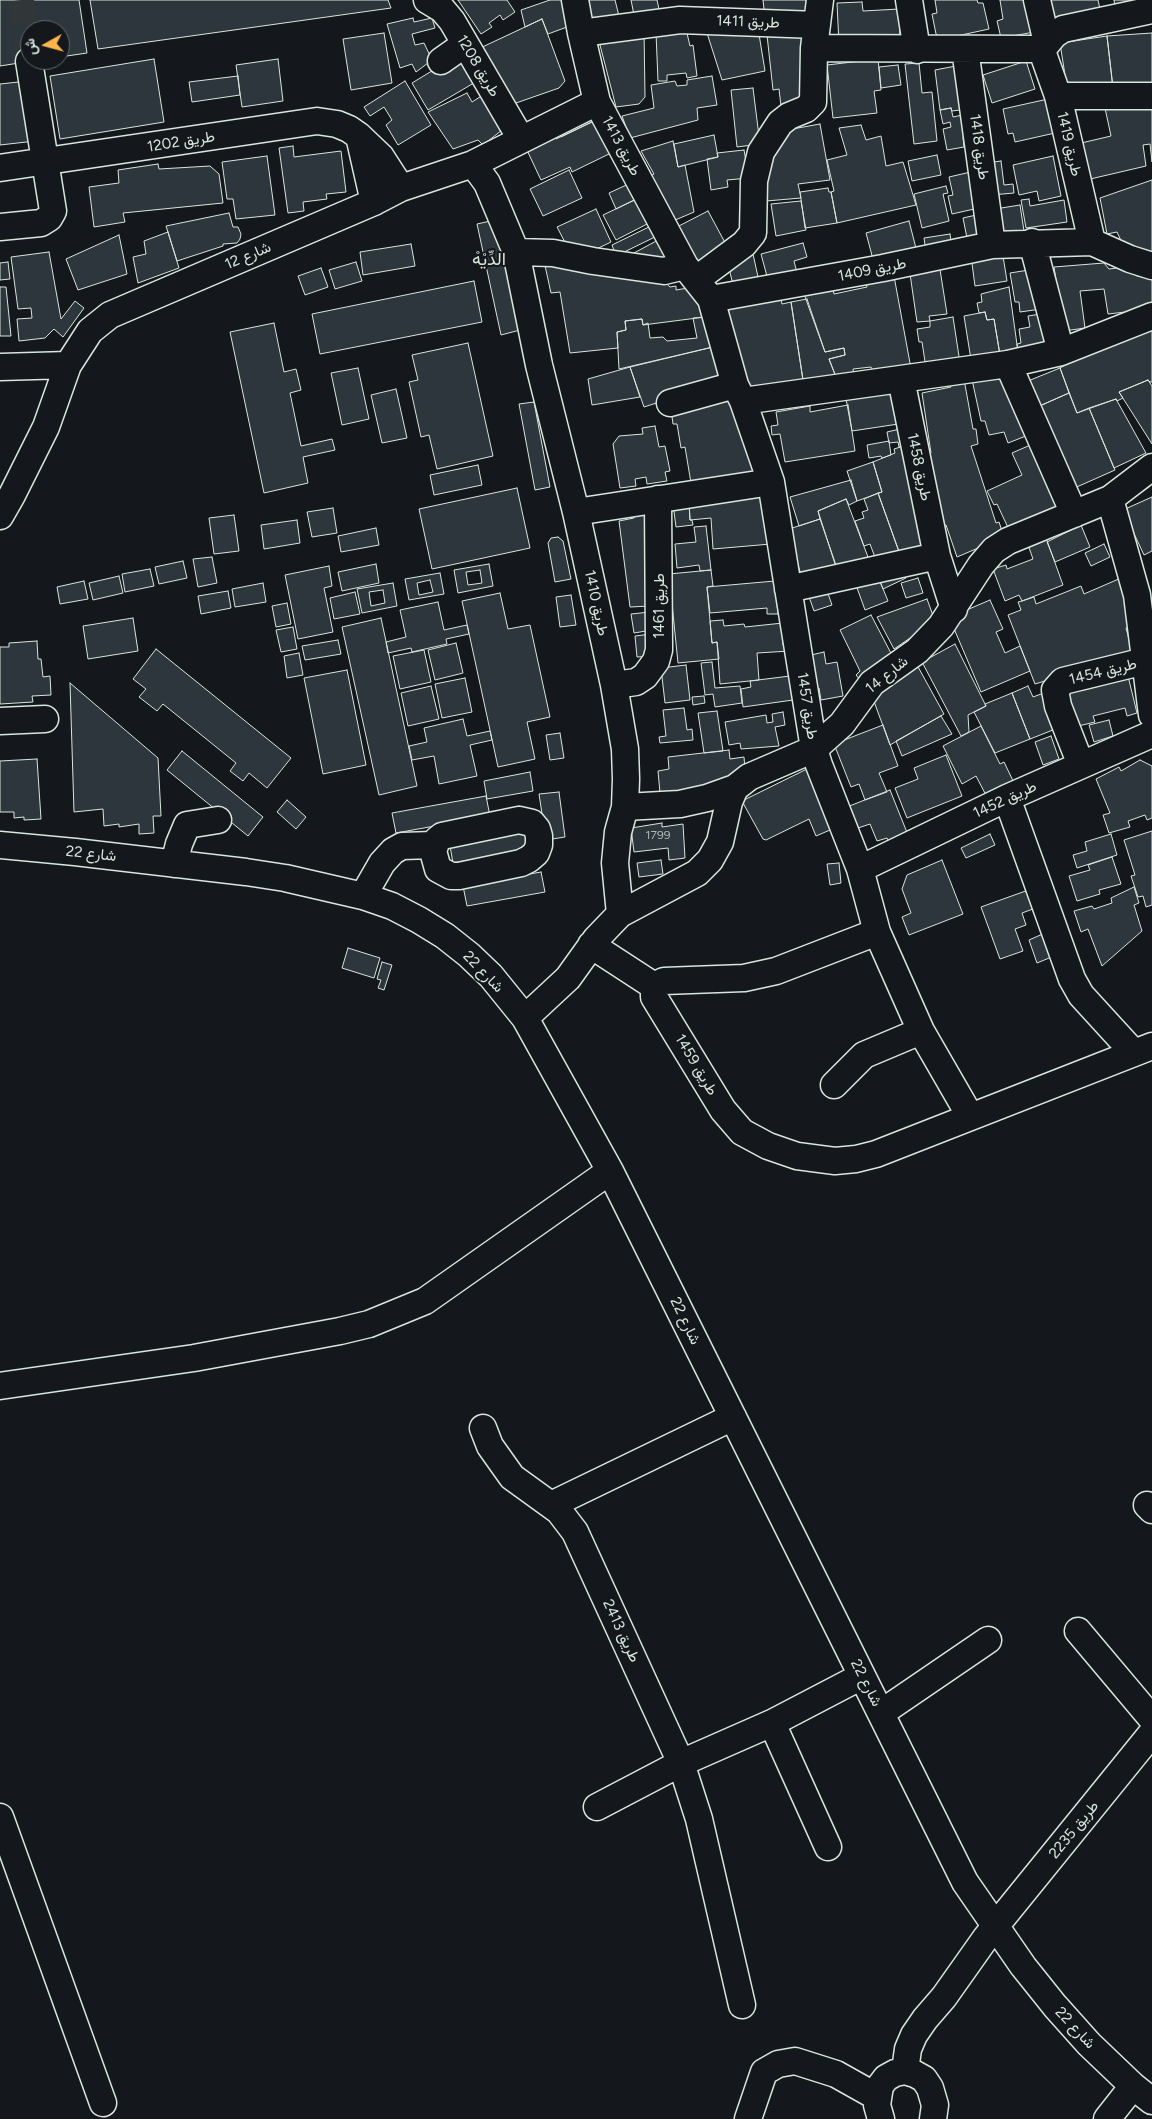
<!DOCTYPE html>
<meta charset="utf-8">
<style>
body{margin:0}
#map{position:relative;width:1152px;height:2119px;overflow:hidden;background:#14181c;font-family:Figtree,Vazirmatn,sans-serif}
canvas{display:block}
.north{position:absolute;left:20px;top:20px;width:50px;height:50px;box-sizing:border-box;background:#14181c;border:1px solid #626a69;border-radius:50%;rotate:263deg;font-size:14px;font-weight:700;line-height:20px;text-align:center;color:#d8e6dc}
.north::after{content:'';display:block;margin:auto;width:18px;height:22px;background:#ffb74d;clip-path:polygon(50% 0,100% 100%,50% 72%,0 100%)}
</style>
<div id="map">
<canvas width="1152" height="2119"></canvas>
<div class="north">ش</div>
</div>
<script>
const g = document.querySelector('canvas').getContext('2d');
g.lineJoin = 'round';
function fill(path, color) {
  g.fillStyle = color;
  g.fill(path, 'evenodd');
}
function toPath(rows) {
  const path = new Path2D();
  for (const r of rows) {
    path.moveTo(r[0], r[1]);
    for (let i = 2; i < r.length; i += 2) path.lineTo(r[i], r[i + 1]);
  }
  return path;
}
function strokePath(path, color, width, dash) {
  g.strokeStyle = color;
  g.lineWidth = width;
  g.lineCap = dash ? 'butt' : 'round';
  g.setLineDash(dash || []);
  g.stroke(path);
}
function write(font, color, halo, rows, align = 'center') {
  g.font = font + ' Figtree,Vazirmatn,sans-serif';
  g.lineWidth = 4;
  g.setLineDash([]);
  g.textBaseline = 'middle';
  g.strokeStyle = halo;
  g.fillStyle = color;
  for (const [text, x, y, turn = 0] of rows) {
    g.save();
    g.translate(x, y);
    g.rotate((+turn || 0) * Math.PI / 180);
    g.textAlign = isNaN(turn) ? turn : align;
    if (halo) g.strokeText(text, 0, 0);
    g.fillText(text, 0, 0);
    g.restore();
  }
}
const building = toPath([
 [0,0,79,0,87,53,60,57,60,30,30,30,30,60,38,60,0,66,0,0],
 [90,0,388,0,391,8,98,49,90,0],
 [458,0,507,0,515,12,503,20,500,15,489,23,492,27,481,34,458,0],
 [550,0,569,0,575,24,548,34,542,19,525,27,521,10,550,0],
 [584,0,615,0,620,20,592,28,584,0],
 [631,0,657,0,659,9,634,15,631,0],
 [763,0,814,0,814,11,765,18,763,0],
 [935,0,977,0,978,3,983,3,989,29,943,39,936,34,932,14,937,13,935,0],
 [1000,0,1034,0,1040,31,1001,38,997,21,1003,19,1000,0],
 [1048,0,1098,0,1100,9,1053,20,1048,0],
 [1114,0,1152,0,1116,11,1114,0],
 [862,2,863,11,899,9,900,41,839,44,837,3,862,2],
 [413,18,414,22,432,18,435,28,412,34,415,45,424,43,432,60,416,72,412,64,400,68,387,24,413,18],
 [542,19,565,81,559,88,516,103,508,98,476,50,542,19],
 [758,28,765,71,722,80,707,33,758,28],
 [644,29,645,97,639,104,616,107,600,45,644,29],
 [686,29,690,46,693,45,697,76,687,78,686,73,667,75,667,81,658,81,656,33,686,29],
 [804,31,811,103,781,106,779,89,773,90,767,35,804,31],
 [384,33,392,83,351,90,343,39,384,33],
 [1152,33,1152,85,1113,88,1107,36,1152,33],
 [1107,36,1113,88,1067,88,1060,43,1107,36],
 [468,49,484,77,428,110,412,83,468,49],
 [154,59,164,122,60,139,50,76,154,59],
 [278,59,283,101,242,107,236,65,278,59],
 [878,59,881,90,874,91,877,113,833,118,827,65,878,59],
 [1026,61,1035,89,992,103,983,75,1026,61],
 [919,63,922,93,932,92,937,141,914,144,905,64,919,63],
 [898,65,901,85,881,88,879,67,898,65],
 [961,65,969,109,952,111,951,108,940,110,935,70,961,65],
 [238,76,240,95,192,102,189,82,238,76],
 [712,76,717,105,697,108,698,120,630,138,622,116,654,108,651,85,675,81,677,86,687,85,687,80,712,76],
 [28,81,35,141,0,145,0,84,28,81],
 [405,81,431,125,398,145,386,125,392,120,384,107,370,116,364,107,405,81],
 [753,88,760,144,737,147,731,90,753,88],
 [467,93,472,102,483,95,502,130,483,145,478,140,453,149,428,112,467,93],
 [1048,99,1055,133,1015,142,1013,133,1008,134,1003,109,1048,99],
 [951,108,953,117,972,113,969,136,963,137,964,147,947,150,943,129,951,127,950,122,943,124,940,110,951,108],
 [1105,108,1152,109,1152,162,1150,144,1143,145,1146,166,1086,180,1077,144,1111,136,1105,108],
 [586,109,592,122,561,137,555,124,586,109],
 [596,120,611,153,572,172,570,167,541,180,525,146,554,133,556,139,596,120],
 [820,124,830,180,798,184,801,198,766,201,767,168,787,130,820,124],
 [861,125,866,140,881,136,886,166,903,162,916,205,837,223,831,192,834,191,827,160,847,155,839,128,861,125],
 [714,135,718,157,678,167,674,144,714,135],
 [673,141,678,167,685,165,694,212,673,221,650,176,654,174,641,151,673,141],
 [293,146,294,157,341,151,346,192,326,194,327,199,303,202,304,211,288,213,279,148,293,146],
 [744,150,749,178,727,180,728,187,711,190,707,159,718,157,717,153,744,150],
 [937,155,941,175,912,181,908,161,937,155],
 [267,156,275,215,236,219,233,199,227,199,222,162,267,156],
 [1053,156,1061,196,1039,201,1037,191,1019,195,1013,165,1053,156],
 [1001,161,1004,185,1013,184,1014,193,991,195,987,163,1001,161],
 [158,164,159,169,210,166,219,174,223,203,123,213,125,222,94,227,89,187,119,183,118,170,158,164],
 [569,170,582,198,543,216,530,189,569,170],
 [975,171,983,207,952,214,948,196,953,195,949,177,975,171],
 [1152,180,1152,256,1125,249,1117,232,1107,234,1100,198,1152,180],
 [635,181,642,196,616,209,609,193,635,181],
 [946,186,948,193,943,194,949,221,922,228,914,194,946,186],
 [828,188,829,192,831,192,837,223,805,228,800,192,828,188],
 [639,198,651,222,616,240,603,215,639,198],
 [1029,199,1030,206,1064,200,1067,222,1026,228,1021,200,1029,199],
 [801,201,806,230,776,236,771,204,801,201],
 [1020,205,1024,231,1000,236,995,209,1020,205],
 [596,209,611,242,582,256,569,250,557,227,596,209],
 [708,211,729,250,696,268,675,228,708,211],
 [229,213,233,227,238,227,241,234,240,239,237,243,223,244,223,246,177,261,166,226,229,213],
 [985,213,990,238,968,243,963,218,985,213],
 [495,220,520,330,501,335,477,224,495,220],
 [909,221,917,252,874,263,866,233,909,221],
 [653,225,659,235,616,256,612,245,653,225],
 [168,232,179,268,138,283,133,257,146,254,144,241,168,232],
 [950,234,952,248,926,251,924,238,950,234],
 [119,235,127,274,78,290,66,259,119,235],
 [660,239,674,264,621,260,660,239],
 [803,243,807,257,794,261,797,273,768,280,761,254,803,243],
 [411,244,415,266,363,275,360,252,411,244],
 [1002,250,1007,281,975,286,971,256,1002,250],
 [49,252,61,319,75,301,84,308,63,337,54,329,45,338,19,341,17,319,32,318,31,308,18,309,11,257,49,252],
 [753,254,760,286,735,292,727,261,753,254],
 [544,261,654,272,670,287,676,286,676,290,700,286,705,317,643,325,642,319,625,321,626,330,617,332,618,348,570,353,560,292,551,293,544,261],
 [8,262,10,279,0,280,0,263,8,262],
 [356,262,362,281,335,289,329,270,356,262],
 [939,263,947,314,929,316,930,321,917,322,909,267,939,263],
 [1104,263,1109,269,1125,267,1137,276,1152,279,1152,309,1108,314,1104,289,1080,291,1085,328,1064,331,1054,267,1104,263],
 [321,268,328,287,305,295,298,276,321,268],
 [1035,269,1041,309,1020,312,1019,302,1015,302,1010,273,1035,269],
 [894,276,912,374,877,378,871,367,853,369,854,375,836,377,829,359,845,355,844,348,825,352,804,294,833,289,834,294,867,287,866,283,894,276],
 [474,281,482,322,320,354,312,314,474,281],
 [0,287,6,287,11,336,0,336,0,287],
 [1009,287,1019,359,1001,361,994,319,987,320,985,312,979,313,977,303,982,302,981,294,1009,287],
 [781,299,782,304,791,302,803,380,770,384,771,388,756,391,745,382,725,307,781,299],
 [807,299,825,352,844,348,845,355,829,359,836,377,803,380,791,302,807,299],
 [985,312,987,320,994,319,1001,361,972,366,964,316,985,312],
 [1047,313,1053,349,1018,354,1017,344,1021,343,1019,329,1030,327,1028,316,1047,313],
 [705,317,713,347,619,369,617,332,626,330,625,321,642,319,643,325,648,323,650,338,663,337,667,341,697,338,693,318,705,317],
 [953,317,960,363,926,368,922,342,919,342,917,329,930,327,930,321,953,317],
 [274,323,284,372,296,369,301,390,290,393,301,446,332,439,335,450,303,457,308,483,264,493,230,332,274,323],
 [1152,329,1152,382,1150,382,1148,380,1119,392,1123,398,1117,401,1116,399,1077,413,1060,368,1104,345,1152,329],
 [468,343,493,456,437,469,429,435,421,437,409,382,418,380,412,355,468,343],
 [713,347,722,382,644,407,630,367,713,347],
 [630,367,640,397,592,405,588,379,630,367],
 [358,368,369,419,342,425,331,373,358,368],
 [1060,368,1069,393,1035,408,1023,383,1060,368],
 [1006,373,1031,434,1008,443,1004,432,989,435,985,421,981,421,971,375,1006,373],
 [964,379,973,429,976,429,978,444,971,446,996,523,999,522,1004,537,957,557,946,525,942,527,926,454,931,453,922,393,951,387,949,381,964,379],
 [1148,380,1152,386,1152,444,1119,392,1148,380],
 [396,389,407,438,382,443,371,395,396,389],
 [737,391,755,478,692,489,685,447,681,448,677,424,673,424,671,409,737,391],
 [899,391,905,423,852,431,846,399,899,391],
 [1069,393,1077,413,1089,408,1115,470,1070,490,1035,408,1069,393],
 [1116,399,1146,453,1114,468,1089,408,1116,399],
 [534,402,550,487,535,490,519,404,534,402],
 [848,405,855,451,785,462,780,434,772,435,771,426,778,425,776,412,810,406,810,412,848,405],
 [655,426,659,447,665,446,670,471,665,472,667,481,647,484,646,477,635,479,636,486,620,488,613,444,619,436,643,434,642,428,655,426],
 [904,428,907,445,899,447,898,442,889,443,887,432,904,428],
 [889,441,891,455,882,458,881,456,869,458,867,445,889,441],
 [1035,443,1064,510,1011,534,997,504,994,505,987,491,1022,475,1012,453,1035,443],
 [910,444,930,548,901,557,878,493,882,492,873,462,895,453,894,449,910,444],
 [873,462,882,492,857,501,847,471,873,462],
 [478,465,482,485,434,495,430,475,478,465],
 [851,480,857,501,849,505,846,499,818,511,820,519,799,526,790,497,851,480],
 [517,488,530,548,432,569,419,509,517,488],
 [767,491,771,544,713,549,711,518,690,520,689,502,767,491],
 [878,493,899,552,876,560,870,544,864,546,855,521,864,518,862,512,868,510,864,499,878,493],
 [1152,497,1152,551,1144,555,1123,510,1152,497],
 [846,499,868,557,836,567,818,511,846,499],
 [689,502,690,520,692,520,693,525,676,527,673,504,689,502],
 [333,508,337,533,312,537,307,512,333,508],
 [653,511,650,606,630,607,619,521,634,518,634,514,653,511],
 [234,515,239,551,214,554,209,518,234,515],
 [820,519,838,571,804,583,786,530,820,519],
 [297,520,300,543,264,549,261,525,297,520],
 [1081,525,1090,547,1055,562,1047,542,1081,525],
 [706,526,711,570,700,571,699,565,677,568,675,544,696,542,694,527,706,526],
 [376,528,379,545,341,552,338,536,376,528],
 [1045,535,1063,585,1022,601,1019,595,1005,601,993,569,1006,565,1007,569,1033,559,1027,542,1045,535],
 [558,537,563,541,571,579,555,582,548,543,551,538,558,537],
 [1104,544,1110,557,1091,566,1085,553,1104,544],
 [212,557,217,583,198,587,193,559,212,557],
 [183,561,187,578,159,584,155,567,183,561],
 [376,564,379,583,342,591,338,572,376,564],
 [489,564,493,586,458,593,454,570,489,564],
 [480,570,482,583,468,585,466,572,480,570],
 [329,566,332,586,324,588,333,632,298,639,285,575,329,566],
 [150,569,154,586,125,592,122,574,150,569],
 [711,570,713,586,707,587,712,643,717,642,719,659,678,663,669,574,711,570],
 [902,570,906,578,883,589,879,579,902,570],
 [440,573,444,594,409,600,405,579,440,573],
 [430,580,433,592,419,595,417,583,430,580],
 [119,576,123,593,93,600,89,583,119,576],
 [918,578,923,593,906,598,901,583,918,578],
 [1121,578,1130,627,1126,628,1133,654,1035,684,1008,615,1021,610,1018,602,1022,601,1034,597,1036,604,1081,586,1084,594,1121,578],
 [879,579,888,601,865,610,856,585,879,579],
 [84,581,88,599,60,604,57,587,84,581],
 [775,581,778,614,767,614,767,608,710,613,707,587,775,581],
 [263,583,266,602,235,607,232,589,263,583],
 [393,583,397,606,362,613,357,589,393,583],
 [383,590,385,603,371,606,369,592,383,590],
 [825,585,832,605,814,611,807,591,825,585],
 [228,591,231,608,201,614,198,596,228,591],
 [355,592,360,614,334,619,330,598,355,592],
 [500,593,508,629,530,625,550,717,527,722,535,759,498,767,462,601,500,593],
 [571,595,576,625,560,627,556,597,571,595],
 [927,599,935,621,894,649,877,617,927,599],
 [990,600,1003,629,996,632,1005,653,1020,646,1030,671,981,692,952,624,965,618,962,612,990,600],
 [438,602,444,630,467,625,469,634,446,639,447,644,412,652,411,648,388,653,386,642,406,637,400,610,438,602],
 [287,603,291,624,276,627,272,606,287,603],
 [650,612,652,630,634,633,631,614,650,612],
 [871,615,893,657,860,680,856,675,860,671,840,630,871,615],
 [133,618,138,651,88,659,83,626,133,618],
 [381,618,417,786,379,795,342,627,381,618],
 [723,620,724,626,744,624,745,627,783,623,783,645,789,644,790,651,757,653,759,680,720,684,717,642,712,643,710,621,723,620],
 [293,627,297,649,281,652,276,630,293,627],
 [651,634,653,656,637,657,635,636,651,634],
 [338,640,341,654,305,660,302,646,338,640],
 [37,641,38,659,41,659,43,677,50,676,51,695,32,696,33,702,0,704,0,647,9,647,9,643,37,641],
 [456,643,463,673,435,680,428,650,456,643],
 [955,644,986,706,968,715,969,732,961,736,922,662,955,644],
 [156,649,291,758,267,788,249,773,243,781,230,771,236,763,163,704,157,711,139,697,146,689,133,679,156,649],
 [424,650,431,682,400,689,393,656,424,650],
 [824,652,826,664,837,662,843,696,821,700,819,688,815,689,811,655,824,652],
 [299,653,303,675,287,678,284,656,299,653],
 [712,662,715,688,740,686,742,703,715,707,713,694,705,695,701,663,712,662],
 [686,665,690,700,665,703,661,668,686,665],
 [917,665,944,714,890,745,872,696,917,665],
 [347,670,366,765,323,774,304,678,347,670],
 [1127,672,1137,713,1127,716,1125,708,1093,716,1095,722,1074,727,1065,692,1083,687,1084,690,1103,685,1101,679,1127,672],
 [790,676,793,700,743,707,741,689,751,687,750,681,790,676],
 [465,678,472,712,442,718,435,684,465,678],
 [70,683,158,758,161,816,153,816,154,833,139,834,139,824,119,827,119,824,104,826,103,809,74,812,70,683],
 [431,686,439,719,408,726,401,693,431,686],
 [1028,686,1033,697,1049,691,1063,726,1030,739,1012,693,1028,686],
 [1012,693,1030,739,995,753,974,712,986,706,985,704,1012,693],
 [704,696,705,703,693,705,692,697,704,696],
 [684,708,687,730,692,729,693,740,660,743,659,737,666,736,663,710,684,708],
 [717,711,723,751,704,753,698,713,717,711],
 [783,712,785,725,775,727,779,746,741,749,740,743,729,745,725,722,766,715,767,723,773,722,772,714,783,712],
 [941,716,952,734,902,756,896,741,941,716],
 [463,719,467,736,490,731,492,740,470,745,477,776,439,784,434,756,412,760,409,746,427,742,424,728,463,719],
 [1109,720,1113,736,1094,742,1089,725,1109,720],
 [883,725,898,766,879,773,887,792,865,800,859,784,851,787,834,744,883,725],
 [981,726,1000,764,1004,762,1015,785,988,799,976,776,962,784,943,746,981,726],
 [560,733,564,758,550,760,546,735,560,733],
 [1051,736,1059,759,1043,765,1035,742,1051,736],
 [729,750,730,759,744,757,745,769,732,773,734,782,673,799,672,791,660,793,658,771,669,769,668,757,729,750],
 [182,751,263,817,248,836,167,770,182,751],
 [946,755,962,796,907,818,895,788,918,779,914,768,946,755],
 [37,759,41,819,24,820,24,817,14,818,14,812,0,812,0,761,37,759],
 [1140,760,1152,766,1152,818,1147,820,1145,815,1128,821,1130,827,1109,833,1103,815,1110,813,1096,779,1119,767,1121,771,1140,760],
 [809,768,830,830,816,836,809,819,766,840,763,839,743,803,744,800,809,768],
 [530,772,533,791,487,799,484,781,530,772],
 [890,790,908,835,889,842,887,838,877,841,870,824,855,829,847,807,890,790],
 [559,792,565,837,546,840,539,794,559,792],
 [486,796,490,816,396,833,392,813,486,796],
 [287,800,306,817,296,829,277,812,287,800],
 [662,823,662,827,683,824,685,858,669,860,668,848,634,852,631,828,662,823],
 [529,831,532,848,453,863,450,846,529,831],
 [1152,831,1152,905,1146,907,1143,896,1138,897,1131,876,1135,875,1124,840,1152,831],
 [990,834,995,845,966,858,961,848,990,834],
 [1111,834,1117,855,1077,868,1073,855,1087,851,1085,842,1111,834],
 [1112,857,1121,884,1099,890,1100,894,1077,901,1069,876,1090,870,1088,865,1112,857],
 [661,860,663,874,639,877,637,863,661,860],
 [942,860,963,914,909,935,902,917,911,913,902,889,907,875,942,860],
 [839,863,841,883,830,885,827,864,839,863],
 [541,872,545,892,467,906,463,886,541,872],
 [1134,887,1139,903,1134,905,1142,931,1102,966,1088,929,1081,932,1074,911,1092,906,1094,909,1112,903,1111,898,1134,887],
 [1034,888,1041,906,1022,913,1026,925,1015,929,1023,951,1000,959,981,907,1034,888],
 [1045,933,1054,956,1037,963,1029,940,1045,933],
 [348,948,380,958,374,978,342,968,348,948],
 [382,962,392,965,384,990,378,988,381,980,377,979,382,962]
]);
fill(building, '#2c363c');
strokePath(building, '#d8e6dc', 1);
strokePath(toPath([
 [21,0,29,61]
]), '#313739', 26, [26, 13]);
const minor = toPath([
 [427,0,442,9,452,21,521,139],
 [575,0,581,33,597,102,685,266,711,299,735,385,743,401,771,482,814,749,819,765,860,869,877,932,921,1031,970,1116],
 [909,0,917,50],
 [1037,0,1047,43],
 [581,33,680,20,817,25],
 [814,48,1035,49,1045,46,1054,35,1063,29,1152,10],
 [1041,48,1058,96,1092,242],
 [965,49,992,245],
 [441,61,465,44],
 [1058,96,1152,96],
 [359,136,374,202],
 [473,164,487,183,516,252,539,365,576,512,614,685,625,749,626,779,625,807,618,832,615,863,620,914],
 [0,168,317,121,337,124,349,129,359,136,381,157,401,188],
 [0,227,41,223,49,218,53,211,29,61],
 [1032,242,1061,352],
 [516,252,553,253,593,261,664,271,685,266],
 [697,279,744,244,753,233,754,181,761,152,780,123,789,116,806,109,813,102,814,48,820,0],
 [711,299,883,268,992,245,1092,242,1130,259,1152,266],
 [1008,364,1074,514],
 [0,367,68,365],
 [901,379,937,556,954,609],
 [743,401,1008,364,1061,352,1152,316],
 [670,403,735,385],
 [1110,499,1137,595,1152,715],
 [576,512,771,482],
 [0,516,12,495,46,427,68,365,90,331,110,315,374,202,401,188,473,164,597,102],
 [788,589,937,556],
 [614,685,636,682,645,676,656,661,659,650,658,499],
 [0,721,45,719],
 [1081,765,1058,706,1055,690,1063,681,1145,661],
 [1007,798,1072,979,1081,995,1134,1053],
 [625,807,680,804,707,798,735,788],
 [519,820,532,823,537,829,539,836,539,845,536,853,529,859,521,863,459,876,451,876,438,869,433,851,437,840,442,836,519,820],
 [0,845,75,852,246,872,285,878,363,896,392,906,419,920,445,936,469,955,491,976,525,1018,610,1171,965,1882,1023,1966,1055,2006,1089,2044,1133,2086,1152,2101],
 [174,864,179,844,187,825,218,820],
 [860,869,1007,798,1152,734],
 [363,896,382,863,393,851,402,846,433,845],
 [877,932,776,971,744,978,664,981,654,986,654,997,723,1110,742,1132,768,1146,797,1156,835,1161,856,1159,876,1154,1152,1046],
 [591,945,654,986],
 [525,1018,568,978,596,939,620,914,697,873,710,860,720,842,729,802,735,788,749,777,814,749,842,724,872,683,917,651,941,626,981,565,994,550,1008,541,1110,499,1152,467],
 [834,1085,864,1055,921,1031],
 [0,1386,194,1358,340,1331,369,1324,425,1301,610,1171],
 [483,1428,490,1446,512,1477,559,1511,575,1532,681,1763,699,1819,742,2005],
 [551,1505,733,1417],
 [1147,1505,1152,1510],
 [1078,1631,1152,1719],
 [881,1713,988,1640],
 [772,1723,828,1847],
 [597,1807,681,1763,772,1723,862,1676],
 [0,1817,103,2103],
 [905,2071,908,2049,914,2035,925,2019,944,1997,985,1939,1152,1733],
 [748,2119,764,2072,778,2064,795,2061,836,2074,877,2097],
 [881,2119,877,2105,880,2086,886,2078,895,2073,905,2071,915,2074,924,2079,930,2088,935,2105,933,2119],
 [1107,2119,1133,2086]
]);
strokePath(minor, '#d8e6dc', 29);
strokePath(minor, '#14181c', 26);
write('12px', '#adbab4', null, [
 ["1799",658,835]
]);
write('15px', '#d8e6dc', '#14181c', [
 ["طريق 1411",748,22,2],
 ["طريق 1208",478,66,59],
 ["طريق 1202",181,142,-9],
 ["طريق 1419",1069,144,77],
 ["طريق 1413",621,146,62],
 ["طريق 1418",979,147,82],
 ["شارع 12",248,256,-23],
 ["طريق 1409",872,270,-11],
 ["طريق 1458",919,467,78],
 ["طريق 1410",596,603,78],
 ["طريق 1461",660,606,-90],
 ["طريق 1454",1103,672,-14],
 ["شارع 14",887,675,-39],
 ["طريق 1457",807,706,81],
 ["طريق 1452",1005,800,-25],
 ["شارع 22",91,854,6],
 ["شارع 22",483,972,46],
 ["طريق 1459",696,1065,59],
 ["شارع 22",685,1321,64],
 ["طريق 2413",621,1631,65],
 ["شارع 22",866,1683,63],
 ["طريق 2235",1074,1830,-51],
 ["شارع 22",1075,2028,47]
]);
write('18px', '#d8e6dc', '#14181c', [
 ["الدِّيْهْ",489,260]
]);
</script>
